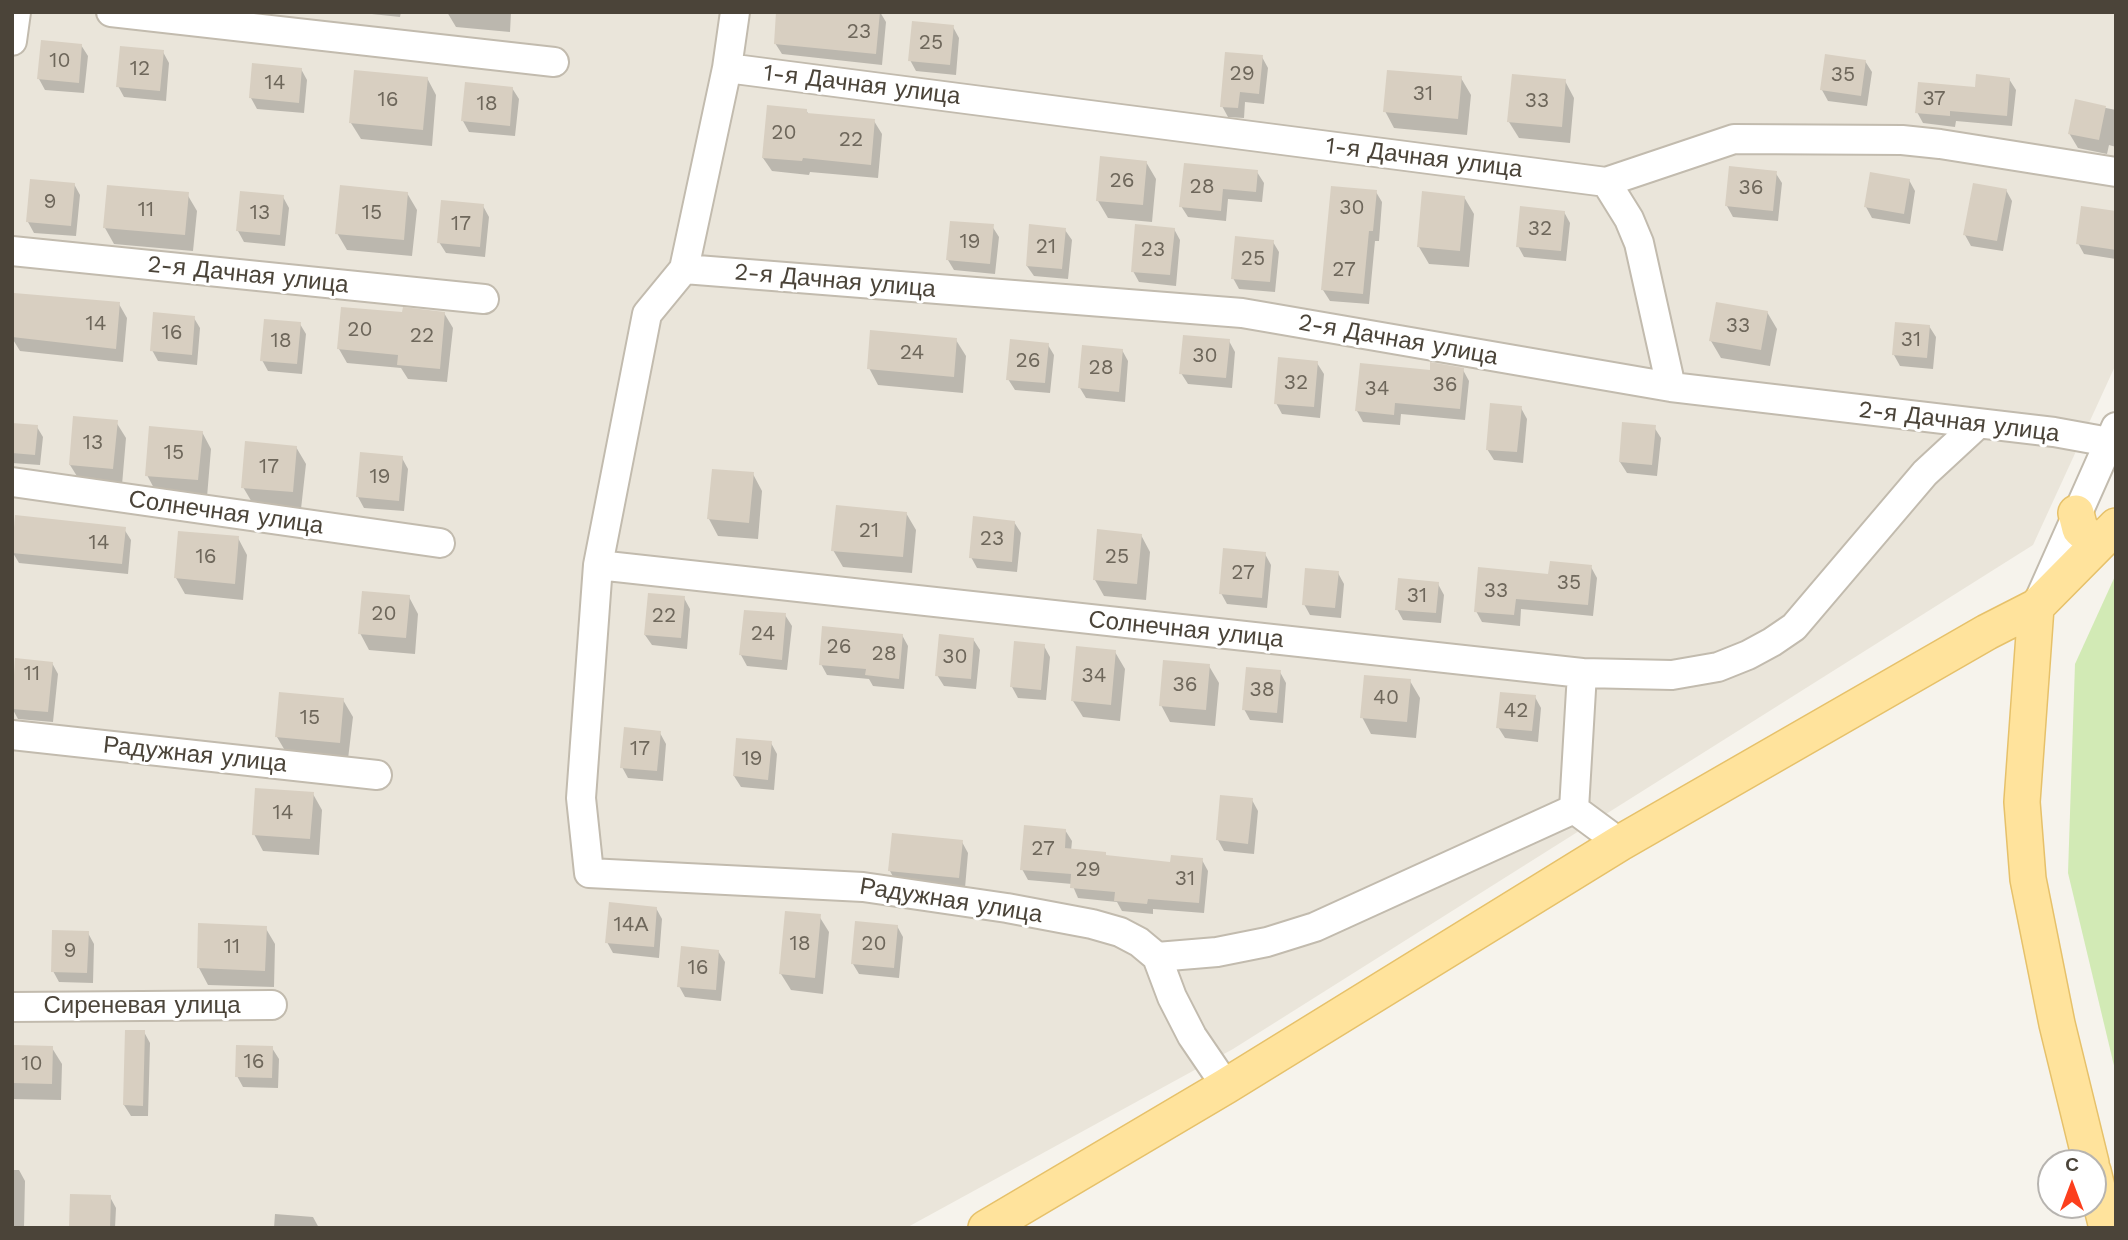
<!DOCTYPE html>
<meta charset="utf-8">
<style>
body{margin:0}
#map{position:relative;width:2128px;height:1240px;overflow:hidden;background:#f6f3ec;font-family:"Work Sans",sans-serif}
canvas{display:block}
.frame{position:absolute;inset:0;border:14px solid #4b4439;pointer-events:none}
.north{position:absolute;left:2037px;top:1149px;width:70px;height:70px;box-sizing:border-box;background:#fff;border:2px solid #b7b4b0;border-radius:50%;rotate:0deg;font-size:19px;font-weight:700;line-height:28px;text-align:center;color:#4b4439}
.north::after{content:'';display:block;margin:auto;width:24px;height:32px;background:#fc3f1d;clip-path:polygon(50% 0,100% 100%,50% 72%,0 100%)}
</style>
<div id="map">
<canvas width="2128" height="1240"></canvas>
<div class="frame"></div>
<div class="north">С</div>
</div>
<script>
const g = document.querySelector('canvas').getContext('2d');
g.lineJoin = 'round';
function fill(path, color) {
  g.fillStyle = color;
  g.fill(path, 'evenodd');
}
function toPath(rows) {
  const path = new Path2D();
  for (const r of rows) {
    path.moveTo(r[0], r[1]);
    for (let i = 2; i < r.length; i += 2) path.lineTo(r[i], r[i + 1]);
  }
  return path;
}
function strokePath(path, color, width, dash) {
  g.strokeStyle = color;
  g.lineWidth = width;
  g.lineCap = dash ? 'butt' : 'round';
  g.setLineDash(dash || []);
  g.stroke(path);
}
function write(font, color, halo, rows, align = 'center') {
  g.font = font + ' "Work Sans",sans-serif';
  g.lineWidth = 6;
  g.setLineDash([]);
  g.textBaseline = 'middle';
  g.strokeStyle = halo;
  g.fillStyle = color;
  for (const [text, x, y, turn = 0] of rows) {
    g.save();
    g.translate(x, y);
    g.rotate((+turn || 0) * Math.PI / 180);
    g.textAlign = isNaN(turn) ? turn : align;
    if (halo) g.strokeText(text, 0, 0);
    g.fillText(text, 0, 0);
    g.restore();
  }
}
fill(toPath([
 [12,12,2116,12,2116,364,2033,545,1233,1049,906,1228,12,1228]
]), '#eae5da');
fill(toPath([
 [2116,574,2116,1074,2068,873,2075,664]
]), '#d2eab5');
fill(toPath([
 [353,12,401,12,400,17],
 [447,12,511,12,510,32,456,27],
 [778,12,880,12,886,22,882,65,782,54,775,43],
 [953,27,959,38,956,75,916,71,910,60],
 [81,45,88,56,84,93,45,90,39,79],
 [163,52,169,63,166,101,124,97,118,86],
 [1262,57,1268,68,1264,104,1245,102,1244,118,1228,117,1222,106],
 [1865,61,1872,72,1867,106,1828,101,1822,90],
 [301,69,307,80,304,113,257,109,251,98],
 [427,78,436,95,432,146,361,139,351,123],
 [1461,78,1471,95,1467,135,1394,128,1385,111],
 [2009,79,2016,90,2012,126,1956,121,1955,127,1923,123,1917,112,1976,89],
 [1565,81,1574,98,1570,143,1519,138,1509,122],
 [512,88,519,99,515,136,469,132,463,121],
 [2076,102,2116,110,2116,147,2109,145,2107,154,2078,148,2069,133],
 [806,110,809,115,874,121,882,134,878,178,810,172,809,175,772,171,763,158],
 [1146,162,1156,179,1152,222,1108,218,1098,201],
 [1257,172,1264,183,1262,202,1228,199,1226,221,1188,217,1181,206],
 [1775,172,1782,183,1778,221,1733,217,1727,206],
 [1909,180,1915,191,1910,224,1872,218,1866,207],
 [74,184,80,195,76,236,34,233,28,222],
 [2006,190,2012,201,2003,251,1971,246,1965,235],
 [1376,192,1382,202,1379,241,1375,241,1369,304,1330,301,1323,290],
 [407,193,417,210,412,256,347,250,337,233],
 [187,194,197,211,193,251,114,244,105,228],
 [283,197,289,208,285,246,244,242,238,231],
 [1464,197,1474,214,1469,267,1429,264,1419,247],
 [483,206,489,217,485,257,446,253,439,242],
 [1564,212,1570,223,1566,261,1524,257,1518,246],
 [2116,213,2116,259,2084,254,2078,243],
 [992,226,999,237,995,274,954,270,948,260],
 [1174,229,1180,240,1176,286,1139,282,1133,271],
 [1065,230,1072,240,1068,279,1034,276,1027,266],
 [1273,242,1279,252,1275,292,1239,289,1233,278],
 [16,295,119,304,127,318,123,362,20,351,12,338],
 [1767,312,1777,329,1770,366,1721,358,1711,341],
 [444,313,453,328,447,382,408,379,401,368,347,363,339,349,404,314],
 [194,318,200,328,197,365,158,361,152,350],
 [300,324,306,334,302,374,268,371,262,360],
 [1929,326,1936,337,1933,369,1900,366,1894,355],
 [956,340,966,356,963,393,878,385,869,368],
 [1229,341,1235,352,1232,388,1188,384,1181,373],
 [1048,345,1054,355,1050,393,1015,390,1008,379],
 [1122,350,1128,361,1125,402,1086,398,1080,388],
 [1317,363,1324,374,1320,418,1282,414,1276,403],
 [1463,370,1469,381,1465,420,1401,414,1400,425,1363,422,1357,411,1431,372],
 [1521,408,1527,419,1523,463,1494,460,1487,449],
 [116,422,126,438,122,485,80,481,70,465],
 [12,424,37,427,43,437,40,465,12,463],
 [1654,427,1661,438,1657,476,1627,473,1620,462],
 [202,432,211,449,207,497,156,492,147,475],
 [296,447,306,464,301,509,253,504,243,487],
 [402,458,408,469,404,511,364,508,358,497],
 [753,474,762,491,758,539,718,536,709,519],
 [906,513,916,530,912,573,843,567,833,550],
 [1014,522,1021,533,1017,572,977,568,971,557],
 [124,529,131,540,128,574,19,563,13,553],
 [1141,535,1150,552,1146,600,1104,596,1095,580],
 [238,538,247,555,243,600,185,594,176,578],
 [1265,554,1271,565,1267,608,1227,604,1221,593],
 [1591,567,1597,578,1593,616,1521,609,1520,626,1482,622,1476,611,1550,576],
 [1338,573,1344,584,1341,618,1310,615,1304,604],
 [1438,584,1444,595,1441,623,1403,620,1397,609],
 [409,597,418,614,415,654,369,650,360,633],
 [684,598,690,609,687,649,652,645,645,635],
 [785,615,792,626,787,670,747,666,741,655],
 [902,635,908,646,904,689,873,686,869,679,827,675,821,664],
 [973,639,980,650,976,689,944,686,937,675],
 [1044,646,1050,657,1046,700,1018,698,1012,687],
 [1115,652,1125,669,1120,721,1083,717,1073,701],
 [52,663,58,674,53,722,18,719,12,708],
 [1209,666,1219,683,1215,726,1170,722,1161,705],
 [1280,672,1286,683,1283,723,1250,720,1244,709],
 [1410,681,1420,698,1416,738,1371,734,1362,717],
 [1535,697,1541,708,1538,742,1505,738,1498,727],
 [343,700,353,717,348,759,287,754,277,737],
 [660,733,666,744,663,781,628,778,622,767],
 [771,743,777,754,774,790,741,787,734,776],
 [313,794,322,810,319,855,263,851,254,834],
 [1252,800,1258,811,1254,854,1224,851,1218,840],
 [1065,830,1072,841,1071,851,1105,854,1107,857,1172,863,1202,860,1208,871,1204,913,1153,909,1153,914,1122,911,1117,902,1078,898,1072,884,1028,880,1022,869],
 [962,842,968,853,965,888,896,882,890,871],
 [656,908,662,919,659,958,613,953,607,942],
 [819,916,829,932,823,994,791,990,781,974],
 [897,926,903,937,899,978,859,974,853,964],
 [265,927,275,944,274,987,208,985,199,968],
 [88,933,94,944,93,983,59,982,53,971],
 [718,951,725,962,721,1001,685,997,679,986],
 [144,1032,150,1043,148,1116,131,1116,124,1105],
 [12,1046,52,1048,62,1064,61,1100,12,1099],
 [272,1048,279,1059,278,1088,243,1087,237,1076],
 [12,1170,19,1170,25,1181,24,1228,12,1228],
 [110,1197,116,1208,115,1228,71,1228],
 [275,1214,313,1217,319,1228,274,1228]
]), '#0003');
fill(toPath([
 [776,12,880,12,876,54,774,44],
 [912,21,954,25,950,65,908,61],
 [41,40,82,44,79,83,37,79],
 [120,46,164,50,160,91,116,87],
 [1225,52,1263,55,1259,94,1240,92,1238,108,1220,107],
 [1825,54,1866,60,1861,96,1820,90],
 [252,63,302,68,299,103,249,98],
 [354,70,428,77,423,130,349,123],
 [1387,70,1462,76,1458,119,1383,112],
 [1512,74,1566,79,1562,127,1507,122],
 [1976,74,2010,78,2007,116,1950,111,1950,116,1915,113,1918,82,1975,87],
 [465,82,513,87,510,126,461,121],
 [2075,99,2106,106,2099,140,2068,134],
 [767,105,807,109,807,113,875,119,871,165,803,158,802,161,762,158],
 [1100,156,1147,161,1143,205,1096,201],
 [1184,163,1258,170,1256,192,1223,189,1221,211,1179,207],
 [1729,166,1777,171,1773,211,1725,206],
 [1870,172,1910,179,1904,214,1864,207],
 [30,179,75,183,71,226,26,222],
 [1973,183,2007,189,1997,241,1963,235],
 [107,185,189,192,185,235,103,228],
 [340,185,408,192,404,240,335,234],
 [1331,186,1377,190,1373,231,1369,231,1363,294,1321,290],
 [240,191,284,195,280,235,236,231],
 [1422,191,1465,196,1460,251,1417,247],
 [441,200,484,204,480,247,437,243],
 [1520,206,1565,211,1561,251,1516,247],
 [2081,206,2116,211,2116,250,2076,244],
 [950,221,994,224,990,264,946,260],
 [1029,224,1066,228,1062,269,1026,266],
 [1135,224,1175,228,1170,275,1131,272],
 [1235,236,1274,240,1270,282,1231,279],
 [14,293,120,302,116,349,12,337],
 [1716,302,1768,311,1761,350,1709,341],
 [341,307,402,312,403,307,445,312,440,369,397,365,398,355,337,349],
 [153,312,195,316,192,355,150,351],
 [264,319,301,322,297,364,260,361],
 [1895,322,1930,325,1927,358,1892,355],
 [870,330,957,338,954,377,867,369],
 [1183,335,1230,339,1226,378,1179,374],
 [1010,339,1049,343,1045,383,1006,380],
 [1082,345,1123,349,1119,392,1078,388],
 [1278,357,1318,361,1314,407,1274,404],
 [1430,362,1464,368,1460,409,1395,403,1394,415,1355,411,1360,363,1430,370],
 [1490,403,1522,406,1517,452,1486,450],
 [73,416,118,420,113,469,69,465],
 [1622,422,1656,425,1652,465,1619,462],
 [12,423,38,425,35,455,12,453],
 [149,426,203,431,198,480,145,476],
 [245,441,297,446,293,492,241,488],
 [360,452,403,456,399,501,356,497],
 [712,469,754,472,749,523,707,519],
 [836,505,907,512,903,557,831,551],
 [15,515,126,527,122,564,12,553],
 [973,516,1015,521,1012,562,969,558],
 [1097,529,1142,534,1137,584,1093,580],
 [178,531,239,536,235,584,174,578],
 [1223,548,1266,552,1262,598,1219,594],
 [1550,561,1592,565,1588,605,1516,599,1514,615,1474,612,1478,567,1548,574],
 [1305,568,1339,571,1335,608,1302,605],
 [1398,578,1439,582,1436,613,1395,610],
 [362,591,410,595,406,638,358,634],
 [648,593,685,596,681,638,644,635],
 [744,610,786,613,782,660,739,655],
 [822,626,903,634,899,679,865,675,866,669,819,665],
 [939,634,974,638,971,679,935,676],
 [1014,641,1045,644,1041,690,1010,687],
 [1076,646,1116,650,1111,705,1071,701],
 [15,658,53,662,48,712,12,709],
 [1163,660,1210,664,1206,710,1159,706],
 [1246,667,1281,670,1277,713,1242,710],
 [1364,675,1411,679,1407,722,1360,718],
 [279,692,344,698,340,743,275,737],
 [1500,692,1536,695,1532,731,1496,728],
 [624,727,661,731,657,771,620,768],
 [736,738,772,741,768,780,733,776],
 [255,788,314,792,310,839,252,835],
 [1220,795,1253,798,1248,844,1216,840],
 [1024,825,1066,829,1065,848,1106,852,1106,855,1170,862,1171,855,1203,858,1199,903,1148,899,1147,904,1114,901,1115,892,1070,888,1071,874,1020,870],
 [892,833,963,840,959,878,888,871],
 [609,902,657,907,654,947,605,943],
 [785,911,821,914,815,978,779,974],
 [855,921,898,925,894,968,851,964],
 [198,923,267,926,265,971,197,968],
 [52,930,89,931,87,973,51,972],
 [681,946,719,950,716,990,677,987],
 [125,1030,145,1030,143,1106,123,1105],
 [12,1045,53,1046,52,1084,12,1083],
 [236,1045,273,1046,272,1078,235,1077],
 [70,1194,111,1195,110,1228,69,1228]
]), '#d8cfc1');
const minor = toPath([
 [111,12,554,62],
 [735,12,727,68,684,269,647,314,598,565,581,798,589,873,863,887,1007,908,1092,924,1120,932,1139,942,1157,957,1172,997,1192,1036,1226,1086],
 [12,41,16,12],
 [727,68,1606,182,1734,139,1902,140,1940,144,2116,172],
 [1606,182,1629,219,1639,243,1671,387],
 [12,251,484,299],
 [684,269,1242,313,1671,387,2054,432,2109,442],
 [12,482,440,543],
 [598,565,1582,673,1574,809,1620,843],
 [2040,598,2116,427],
 [1582,673,1672,675,1718,667,1748,655,1772,642,1794,627,1925,473,1978,424],
 [12,735,377,775],
 [1157,957,1217,952,1267,942,1315,927,1574,809],
 [12,1007,272,1005]
]);
const major = toPath([
 [2076,513,2080,529,2090,538,2103,539],
 [2036,607,2022,802,2028,879,2057,1024,2091,1163],
 [2093,1171,2107,1228],
 [986,1228,1226,1086,1620,843,1987,632,2036,607,2116,526]
]);
strokePath(minor, '#c2bbae', 32);
strokePath(major, '#e6c16a', 38);
strokePath(minor, '#fff', 28);
strokePath(major, '#ffe39c', 35);
write('21px', '#6e675b', null, [
 ["23",859,32],
 ["25",931,43],
 ["10",60,61],
 ["12",140,69],
 ["29",1242,74],
 ["35",1843,75],
 ["14",275,83],
 ["31",1423,94],
 ["37",1934,99],
 ["16",388,100],
 ["33",1537,101],
 ["18",487,104],
 ["20",784,133],
 ["22",851,140],
 ["26",1122,181],
 ["28",1202,187],
 ["36",1751,188],
 ["9",50,202],
 ["30",1352,208],
 ["11",146,210],
 ["13",260,213],
 ["15",372,213],
 ["17",461,224],
 ["32",1540,229],
 ["19",970,242],
 ["21",1046,247],
 ["23",1153,250],
 ["25",1253,259],
 ["27",1344,270],
 ["14",96,324],
 ["33",1738,326],
 ["20",360,330],
 ["16",172,333],
 ["22",422,336],
 ["31",1911,340],
 ["18",281,341],
 ["24",912,353],
 ["30",1205,356],
 ["26",1028,361],
 ["28",1101,368],
 ["32",1296,383],
 ["36",1445,385],
 ["34",1377,389],
 ["13",93,443],
 ["15",174,453],
 ["17",269,467],
 ["19",380,477],
 ["21",869,531],
 ["23",992,539],
 ["14",99,543],
 ["16",206,557],
 ["25",1117,557],
 ["27",1243,573],
 ["35",1569,583],
 ["33",1496,591],
 ["31",1417,596],
 ["20",384,614],
 ["22",664,616],
 ["24",763,634],
 ["26",839,647],
 ["28",884,654],
 ["30",955,657],
 ["11",32,674],
 ["34",1094,676],
 ["36",1185,685],
 ["38",1262,690],
 ["40",1386,698],
 ["42",1516,711],
 ["15",310,718],
 ["17",640,749],
 ["19",752,759],
 ["14",283,813],
 ["27",1043,849],
 ["29",1088,870],
 ["31",1185,879],
 ["14А",631,925],
 ["18",800,944],
 ["20",874,944],
 ["11",232,947],
 ["9",70,951],
 ["16",698,968],
 ["16",254,1062],
 ["10",32,1064]
]);
write('24px', '#4b4439', '#fff', [
 ["1-я Дачная улица",862,85,7],
 ["1-я Дачная улица",1424,158,7],
 ["2-я Дачная улица",248,275,6],
 ["2-я Дачная улица",835,281,5],
 ["2-я Дачная улица",1398,340,10],
 ["2-я Дачная улица",1959,422,7],
 ["Солнечная улица",226,513,8],
 ["Солнечная улица",1186,630,6],
 ["Радужная улица",195,755,6],
 ["Радужная улица",951,901,9],
 ["Сиреневая улица",142,1006]
]);
</script>
